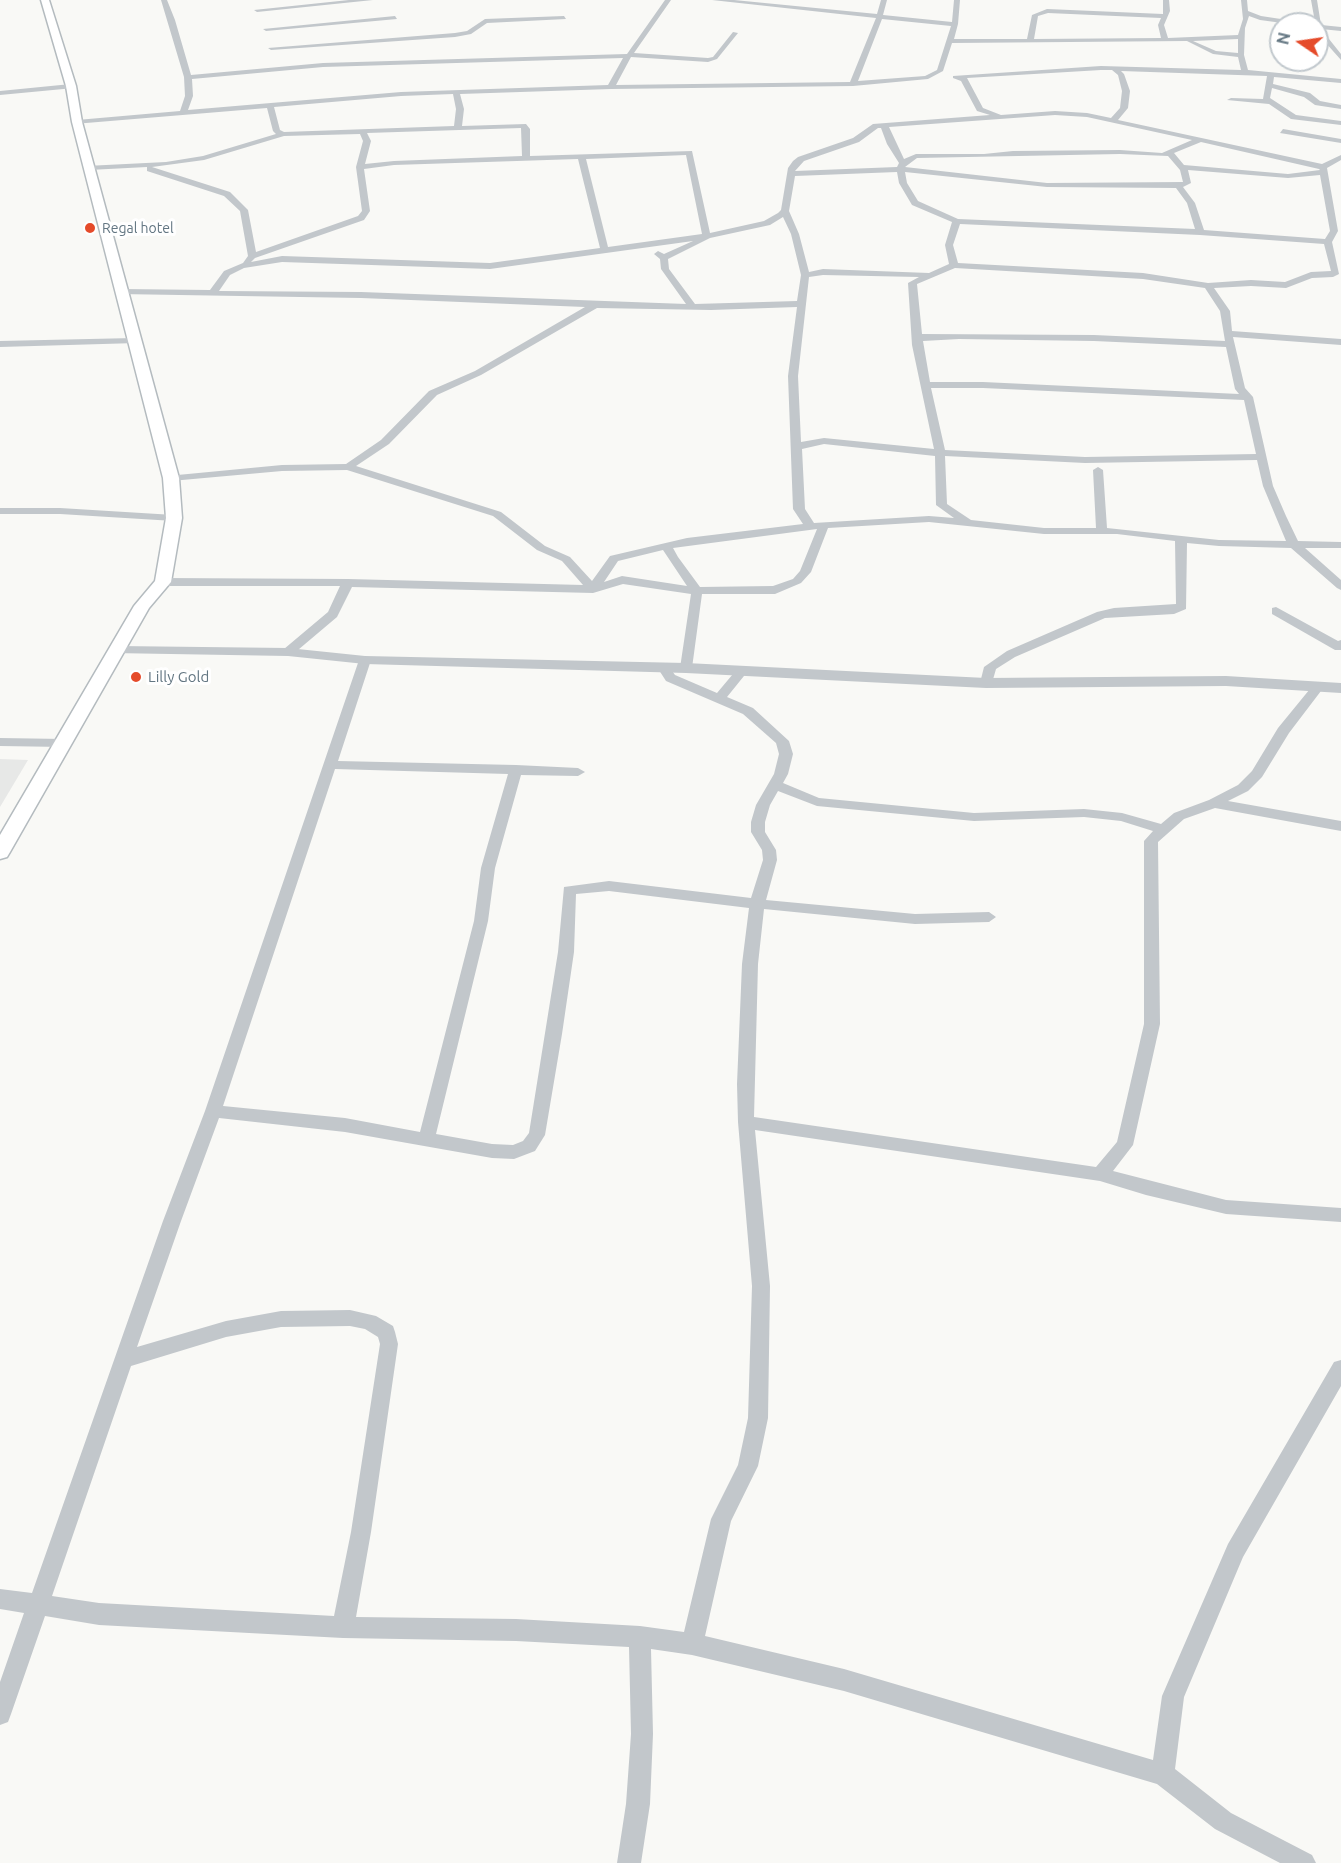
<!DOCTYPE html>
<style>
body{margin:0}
#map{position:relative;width:1341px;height:1863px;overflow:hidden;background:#f9f9f6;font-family:Ubuntu,sans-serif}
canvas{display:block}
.north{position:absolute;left:1269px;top:12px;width:60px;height:60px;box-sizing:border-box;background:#fff;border:2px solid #c1c8cd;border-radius:50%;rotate:283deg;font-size:16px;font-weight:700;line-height:24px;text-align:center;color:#637682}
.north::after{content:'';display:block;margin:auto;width:21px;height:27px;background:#e54b2a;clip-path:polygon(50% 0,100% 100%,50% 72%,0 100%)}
</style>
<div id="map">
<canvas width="1341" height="1863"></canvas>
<div class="north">N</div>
</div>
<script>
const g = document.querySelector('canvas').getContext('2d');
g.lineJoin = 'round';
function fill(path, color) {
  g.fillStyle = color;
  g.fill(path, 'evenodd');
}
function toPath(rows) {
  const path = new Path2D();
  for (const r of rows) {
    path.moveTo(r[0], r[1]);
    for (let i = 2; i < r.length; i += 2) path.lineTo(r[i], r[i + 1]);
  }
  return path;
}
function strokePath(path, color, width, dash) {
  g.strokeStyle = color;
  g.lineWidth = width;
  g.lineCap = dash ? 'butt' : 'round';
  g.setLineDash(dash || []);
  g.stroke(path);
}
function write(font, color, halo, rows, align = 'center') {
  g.font = font + ' Ubuntu,sans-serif';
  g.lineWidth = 6;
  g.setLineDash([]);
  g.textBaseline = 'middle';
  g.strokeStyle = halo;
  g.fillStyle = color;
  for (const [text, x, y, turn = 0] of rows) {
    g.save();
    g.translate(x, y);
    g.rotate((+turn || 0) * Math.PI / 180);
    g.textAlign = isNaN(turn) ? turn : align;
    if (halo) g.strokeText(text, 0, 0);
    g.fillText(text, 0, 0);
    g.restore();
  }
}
fill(toPath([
 [0,759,28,760,0,807]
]), '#e7e8e7');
const secondary = toPath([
 [41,0,49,0,76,86,82,122,179,478,182,518,171,582,149,608,10,852,7,857,0,859,0,835,134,606,155,581,166,518,163,478,72,122,66,86,41,0]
]);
strokePath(secondary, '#b4bbbf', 3);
fill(toPath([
 [161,0,167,0,175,20,191,75,323,63,627,54,665,0,671,0,634,53,708,58,713,57,733,32,738,33,717,59,708,62,631,57,616,85,850,82,876,18,712,0,734,0,877,14,881,0,887,0,883,15,952,22,954,0,960,0,958,24,954,39,1027,39,1032,15,1047,9,1163,14,1163,0,1169,0,1170,11,1164,25,1168,38,1238,35,1243,19,1241,0,1247,0,1248,11,1261,16,1307,23,1290,24,1260,20,1249,16,1245,28,1244,55,1248,70,1341,79,1341,83,1274,77,1273,84,1310,93,1320,101,1341,105,1341,109,1315,105,1304,97,1272,88,1270,98,1296,115,1341,121,1341,125,1291,119,1269,104,1227,100,1231,98,1263,99,1267,76,1121,71,1124,74,1130,91,1128,108,1118,120,1322,164,1341,155,1341,160,1327,168,1338,231,1332,242,1339,274,1333,277,1312,278,1286,288,1251,286,1214,288,1230,311,1232,331,1341,339,1341,345,1233,337,1245,388,1253,397,1273,486,1286,516,1298,541,1341,542,1341,548,1305,548,1341,580,1341,590,1337,588,1291,548,1219,546,1187,543,1186,609,1174,614,1105,618,1015,657,996,669,992,683,986,687,980,683,984,667,1007,651,1097,612,1114,608,1176,604,1175,541,1117,534,1044,534,929,522,828,528,811,572,801,583,775,594,702,594,692,668,686,672,680,668,691,594,623,584,593,593,352,587,337,617,292,655,284,655,284,649,328,612,340,586,163,586,157,582,163,578,348,579,583,585,562,561,537,550,493,516,347,470,282,471,171,481,167,480,167,476,282,465,346,464,381,440,429,391,475,371,585,307,361,298,119,294,117,292,122,289,210,290,224,271,243,263,248,256,240,211,224,196,147,171,147,167,89,170,85,168,86,166,166,162,203,156,276,134,273,131,267,108,74,124,77,120,180,111,185,96,184,77,161,0],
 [1048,13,1161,18,1158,25,1161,38,1034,39,1038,16,1048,13],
 [882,19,951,26,937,70,925,76,858,81,882,19],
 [1238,39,1238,53,1216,51,1193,41,1238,39],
 [1187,41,1213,54,1238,57,1241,70,1101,66,953,76,953,78,961,81,977,111,990,115,873,124,853,138,798,157,793,161,788,168,781,210,778,213,764,221,710,233,692,151,530,156,530,129,526,124,462,126,464,109,460,94,611,89,853,86,928,79,943,71,952,43,1187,41],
 [623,58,608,85,401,92,188,110,193,96,192,79,323,67,623,58],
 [1101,70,1112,70,1118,75,1122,91,1120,108,1111,118,1087,113,1055,111,1001,115,983,108,967,78,1101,70],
 [453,94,456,109,454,126,284,132,280,130,274,107,401,96,453,94],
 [1055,115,1087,117,1192,140,1162,153,1120,150,1013,151,984,154,916,154,904,159,889,127,1055,115],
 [521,128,522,156,394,161,365,164,371,141,367,133,521,128],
 [878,128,881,128,887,144,899,163,897,167,795,171,804,161,859,142,878,128],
 [360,134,363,141,356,167,362,211,358,216,256,252,248,210,230,192,152,167,204,160,284,136,360,134],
 [1201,142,1319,169,1320,170,1288,174,1184,165,1174,153,1201,142],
 [1120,154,1168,156,1180,170,1183,182,1047,183,905,167,917,158,1120,154],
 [686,155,702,234,608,247,586,159,686,155],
 [578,159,600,248,490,263,282,256,251,262,255,258,364,220,370,211,364,169,394,165,578,159],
 [1188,170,1288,178,1320,175,1330,231,1325,239,1204,230,1195,203,1183,187,1191,183,1188,170],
 [897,172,899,183,912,205,952,222,945,245,949,264,929,273,823,269,809,272,799,234,789,211,795,176,897,172],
 [905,172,1047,187,1176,188,1187,203,1195,229,958,219,918,201,907,183,905,172],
 [783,217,791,234,801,275,797,301,695,304,669,269,668,259,710,238,770,225,783,217],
 [960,224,1200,235,1324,244,1331,271,1311,272,1285,282,1251,280,1208,283,1143,273,958,263,953,245,960,224],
 [693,241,664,254,658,251,654,254,660,259,661,269,686,304,361,292,219,291,230,275,244,268,282,262,490,269,693,241],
 [955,268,1143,279,1205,288,1220,311,1225,341,1094,335,922,334,917,284,955,268],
 [823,275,919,277,908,283,912,345,934,449,824,438,801,442,798,376,809,277,823,275],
 [797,307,788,376,793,509,803,524,687,538,610,556,592,581,570,557,545,546,501,512,356,466,389,444,437,395,481,375,597,308,711,310,797,307],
 [959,339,1094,341,1226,347,1235,389,1239,394,983,382,930,382,923,341,959,339],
 [931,388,983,388,1244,400,1256,454,1085,457,945,450,931,388],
 [824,444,935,456,936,505,954,518,929,516,814,523,805,509,802,449,824,444],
 [945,456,1085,463,1257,460,1263,486,1286,541,1219,540,1107,528,1103,470,1098,467,1093,470,1096,528,1044,528,971,520,947,504,945,456],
 [817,529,800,571,793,579,773,586,700,587,678,557,673,548,817,529],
 [663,550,687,586,622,576,604,582,618,561,663,550],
 [349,0,373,0,257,12,254,10,349,0],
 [1311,0,1317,0,1321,25,1341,27,1341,31,1321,29,1341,54,1341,60,1317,33,1311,0],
 [395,16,397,19,266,31,263,29,395,16],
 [564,16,566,19,487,23,471,34,455,37,271,50,268,48,455,33,467,31,485,19,564,16],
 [71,84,74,88,0,95,0,91,71,84],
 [1283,129,1341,139,1341,143,1280,133,1283,129],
 [134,338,137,339,137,343,0,347,0,341,134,338],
 [0,508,60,508,174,515,180,518,174,521,60,514,0,514,0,508],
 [1276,607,1338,641,1341,640,1341,650,1335,650,1272,614,1272,608,1276,607],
 [365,656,371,660,338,761,516,765,578,768,585,772,578,776,521,775,495,868,488,921,436,1134,492,1144,513,1145,523,1141,529,1133,558,952,564,887,609,881,751,898,763,860,762,850,751,832,751,822,756,805,774,774,779,754,776,743,743,714,666,681,657,667,659,664,667,664,675,675,717,693,738,668,746,668,748,671,727,697,753,708,789,741,793,754,788,774,783,783,819,798,974,813,1084,809,1122,813,1161,824,1174,813,1209,800,1238,785,1252,771,1278,728,1314,684,1322,684,1324,687,1289,733,1262,777,1248,791,1228,801,1341,821,1341,831,1215,808,1184,819,1158,842,1160,1024,1133,1145,1113,1171,1226,1200,1341,1208,1341,1222,1226,1214,1146,1195,1100,1181,755,1130,770,1286,768,1418,758,1466,731,1521,705,1636,844,1669,1153,1760,1162,1696,1228,1544,1334,1362,1341,1360,1341,1386,1243,1557,1184,1697,1175,1769,1231,1813,1312,1855,1316,1863,1280,1863,1215,1829,1157,1784,844,1691,692,1655,651,1649,653,1734,650,1804,641,1863,617,1863,626,1804,631,1734,629,1647,516,1641,343,1638,99,1625,45,1616,11,1714,8,1722,0,1725,0,1682,24,1613,0,1609,0,1589,32,1593,163,1221,205,1111,359,660,365,656],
 [335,769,508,774,481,868,474,921,420,1132,345,1118,223,1106,335,769],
 [778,791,817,806,974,821,1084,817,1121,821,1153,831,1144,841,1144,1024,1117,1142,1096,1167,754,1117,758,964,764,909,915,924,989,922,996,917,989,912,915,914,766,900,777,860,776,850,765,832,765,822,770,805,778,791],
 [609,891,749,908,742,964,737,1084,738,1122,752,1286,748,1418,738,1465,711,1519,684,1632,640,1626,516,1619,356,1617,371,1532,398,1344,395,1332,393,1326,376,1316,350,1310,281,1311,226,1321,137,1347,181,1221,219,1118,345,1132,492,1158,514,1159,535,1151,545,1135,562,1034,574,952,576,894,609,891],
 [350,1326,365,1329,378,1337,380,1344,351,1532,334,1616,99,1603,52,1596,131,1366,226,1337,281,1327,350,1326],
 [0,738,64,739,71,743,64,747,0,746,0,738]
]), '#c2c7cb');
fill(toPath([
 [117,646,288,648,365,656,686,663,986,678,1226,676,1341,683,1341,693,1226,686,986,688,686,673,365,664,288,656,112,653,110,650,117,646]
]), '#c2c7cb');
fill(secondary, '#fff');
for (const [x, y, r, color] of [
 [90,228,6,"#e54b2a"],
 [136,677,6,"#e54b2a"]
]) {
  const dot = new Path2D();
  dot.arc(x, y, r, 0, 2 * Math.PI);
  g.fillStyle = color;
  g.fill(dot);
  strokePath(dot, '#fff', 2);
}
write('14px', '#637682', '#fff', [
 ["Regal hotel",102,228]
], 'left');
write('15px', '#637682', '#fff', [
 ["Lilly Gold",148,677]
], 'left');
</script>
